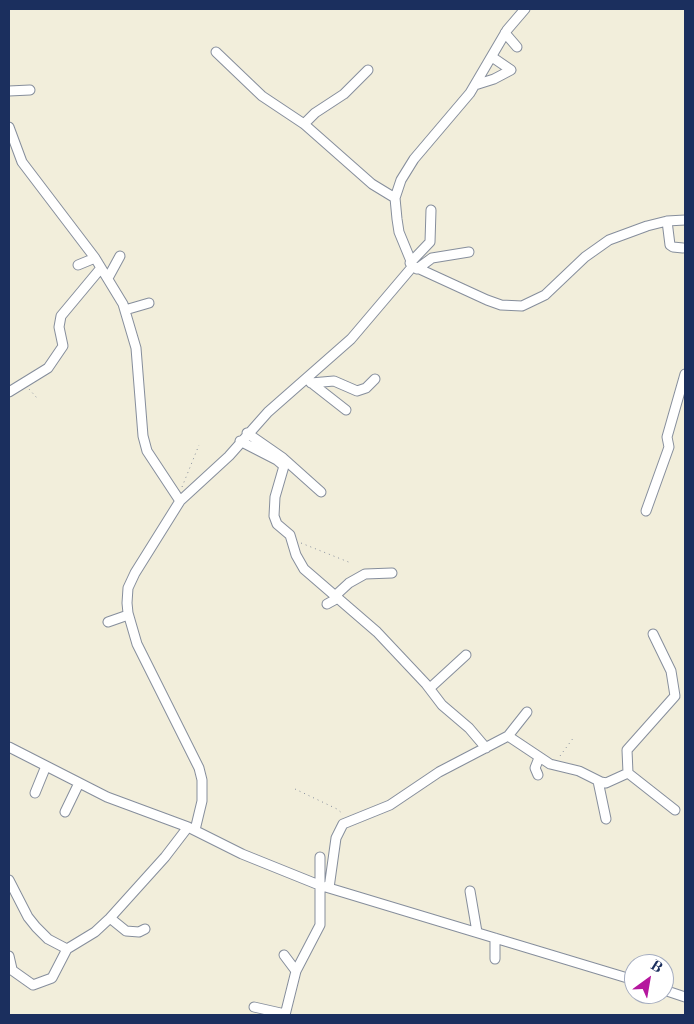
<!DOCTYPE html>
<style>
body{margin:0}
#map{position:relative;width:694px;height:1024px;overflow:hidden;background:#f2eedb;font-family:"Libre Bodoni",serif}
canvas{display:block}
.frame{position:absolute;inset:0;border:10px solid #1b2f5e;pointer-events:none}
.north{position:absolute;left:624px;top:954px;width:50px;height:50px;box-sizing:border-box;background:#fff;border:1px solid #a4acbf;border-radius:50%;rotate:32deg;font-size:14px;font-weight:700;line-height:20px;text-align:center;color:#1b2f5e}
.north::after{content:'';display:block;margin:auto;width:18px;height:22px;background:#b5179e;clip-path:polygon(50% 0,100% 100%,50% 72%,0 100%)}
</style>
<div id="map">
<canvas width="694" height="1024"></canvas>
<div class="frame"></div>
<div class="north">B</div>
</div>
<script>
const g = document.querySelector('canvas').getContext('2d');
g.lineJoin = 'round';
function toPath(rows) {
  const path = new Path2D();
  for (const r of rows) {
    path.moveTo(r[0], r[1]);
    for (let i = 2; i < r.length; i += 2) path.lineTo(r[i], r[i + 1]);
  }
  return path;
}
function strokePath(path, color, width, dash) {
  g.strokeStyle = color;
  g.lineWidth = width;
  g.lineCap = dash ? 'butt' : 'round';
  g.setLineDash(dash || []);
  g.stroke(path);
}
const minor = toPath([
 [505,33,517,47],
 [216,52,262,96,304,124,372,184,395,198],
 [475,85,494,79,511,70,492,57],
 [9,91,30,90],
 [304,124,315,113,344,94,368,70],
 [9,127,22,162,95,258,123,304,136,348,143,436,147,451,180,501,135,573,128,588,127,603,128,613,137,644,199,768,202,780,202,801,195,830],
 [667,221,670,245,673,247,683,248],
 [410,263,430,242,431,210],
 [78,265,95,258],
 [413,266,487,300,501,305,522,306,545,295,585,257,609,240,647,226,667,221,685,220],
 [417,269,432,258,469,252],
 [108,278,120,256],
 [125,310,149,303],
 [309,381,346,410],
 [311,383,334,381,357,391,366,388,375,379],
 [9,392,48,368,63,346,59,327,61,316,101,268],
 [247,433,283,458,321,492],
 [240,441,277,460,284,466,275,497,274,516,277,524,290,535,296,555,304,569,377,632,426,684,442,705,469,728,486,748],
 [180,501,229,456,268,412,351,339,413,266,399,232,397,219,395,198,401,180,414,159,470,93,507,30,525,9],
 [646,511,669,447,667,437,685,374],
 [336,595,349,583,365,574,392,573],
 [327,604,338,598],
 [108,622,128,615],
 [430,688,466,655],
 [508,736,527,712],
 [9,747,107,797,188,827,242,854,319,885,634,980],
 [628,773,675,810],
 [538,775,535,768,539,758],
 [598,781,606,819],
 [35,793,46,766],
 [65,812,79,783],
 [9,880,28,917,36,927,48,939,67,949],
 [329,888,336,838,343,824,390,805,439,772,508,736,550,764,579,771,601,782,606,783,628,773,627,750,675,696,671,671,653,634],
 [470,891,477,932],
 [110,918,126,931,139,932,145,929],
 [284,955,296,971],
 [9,956,12,969],
 [495,959,495,938],
 [9,968,33,985,52,978,67,949,95,932,110,918,165,857,188,827],
 [664,990,685,997],
 [254,1007,285,1014],
 [285,1015,296,971,320,925,320,857]
]);
strokePath(minor, '#868e9c', 11);
strokePath(toPath([
 [29,389,37,398],
 [182,487,199,445],
 [301,543,351,563],
 [560,756,574,737],
 [295,789,337,809,343,814]
]), '#868e9c', 1, [1, 4]);
strokePath(minor, '#fff', 9);
</script>
